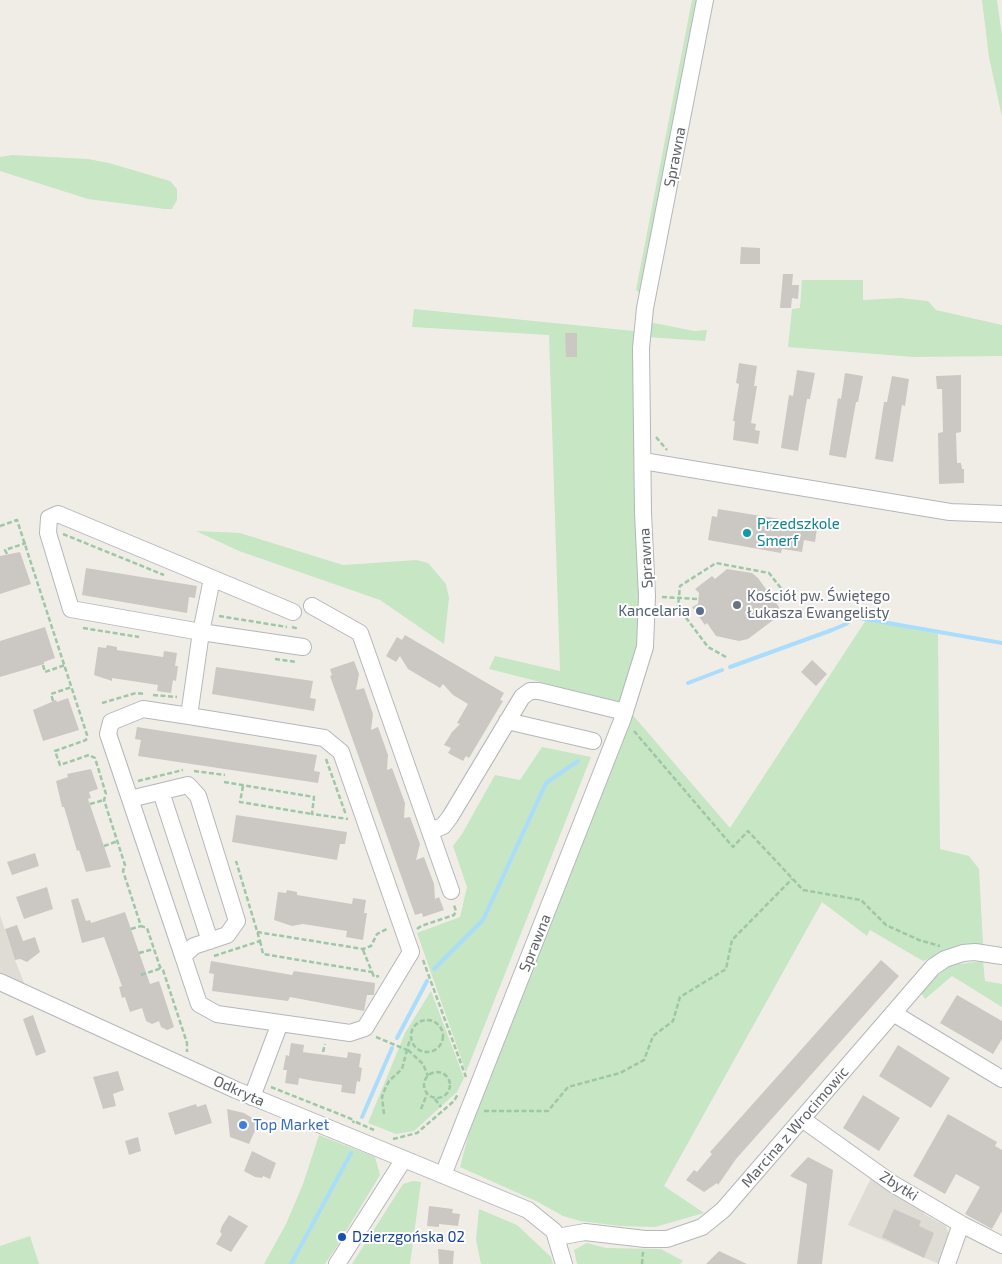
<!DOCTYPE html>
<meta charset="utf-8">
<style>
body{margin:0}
canvas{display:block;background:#f0ede7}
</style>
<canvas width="1002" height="1264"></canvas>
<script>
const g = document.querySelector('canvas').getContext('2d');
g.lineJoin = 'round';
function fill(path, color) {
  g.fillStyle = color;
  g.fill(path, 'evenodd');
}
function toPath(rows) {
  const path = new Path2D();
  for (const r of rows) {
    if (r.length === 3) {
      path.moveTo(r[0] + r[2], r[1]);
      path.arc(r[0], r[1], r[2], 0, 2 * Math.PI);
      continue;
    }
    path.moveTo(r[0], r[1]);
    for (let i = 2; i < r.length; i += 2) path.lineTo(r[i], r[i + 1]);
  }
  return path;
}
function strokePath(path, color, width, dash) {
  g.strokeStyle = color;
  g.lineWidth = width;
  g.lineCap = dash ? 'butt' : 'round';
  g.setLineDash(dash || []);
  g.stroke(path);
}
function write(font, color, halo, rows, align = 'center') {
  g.font = font + ' "Exo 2",sans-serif';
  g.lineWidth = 4;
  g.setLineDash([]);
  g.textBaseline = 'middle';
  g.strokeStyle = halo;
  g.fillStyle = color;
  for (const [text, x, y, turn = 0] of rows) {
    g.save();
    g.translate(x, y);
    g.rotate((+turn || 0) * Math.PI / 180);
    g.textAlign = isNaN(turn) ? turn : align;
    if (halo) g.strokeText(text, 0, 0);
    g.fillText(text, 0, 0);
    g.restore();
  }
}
fill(toPath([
 [0,915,15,960,25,985,0,973],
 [871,1178,926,1211,924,1214,946,1226,949,1236,939,1264,848,1225]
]), '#dfdcd5');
fill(toPath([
 [692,0,700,0,642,295,636,290],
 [982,0,997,0,1002,36,1002,117,989,57],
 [12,155,88,159,109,163,170,181,177,189,177,200,172,209,165,209,88,199,0,171,0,157],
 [802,280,863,280,863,300,900,298,928,301,936,310,1002,325,1002,356,914,357,788,347,792,309,800,308],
 [414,309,634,331,633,366,641,594,639,640,620,702,489,669,495,656,560,671,549,335,412,327],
 [649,322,694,331,707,330,705,341,648,337],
 [196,531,240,533,343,565,417,560,428,563,446,584,449,598,444,644,380,600,239,551],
 [866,620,938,634,940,849,969,856,979,869,983,945,964,945,923,961,870,930,867,936,822,902,664,1186,704,1213,655,1227,620,1226,580,1221,563,1216,538,1202,460,1167,477,1103,631,713,730,828],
 [542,747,591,757,466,1072,417,933,460,917,467,887,453,846,462,834,495,775,520,780],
 [983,961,985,981,1002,984,1002,1007,952,976,925,999,919,990,951,965],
 [431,991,464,1078,457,1092,414,1131,396,1134,368,1123,405,1033],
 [319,1135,375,1157,380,1175,346,1231,344,1231,337,1242,339,1243,325,1264,264,1264,286,1224,303,1184],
 [413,1181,421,1182,410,1264,352,1264,403,1184],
 [479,1209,517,1225,551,1257,553,1264,481,1264,476,1240],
 [30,1236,39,1264,0,1264,0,1246],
 [587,1243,606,1248,661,1249,683,1261,680,1264,577,1264,574,1250]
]), '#c6e6c4');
strokePath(toPath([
 [730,667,832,630,846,624,854,617,1002,643],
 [688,683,722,670],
 [434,969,483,920,546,783,578,761],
 [397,1038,427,981],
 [362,1117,392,1048],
 [291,1264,351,1153]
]), '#aaddfc', 4);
fill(toPath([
 [741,247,760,248,760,264,740,264],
 [783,274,793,274,792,285,799,285,798,299,792,298,791,308,780,308],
 [565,333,577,333,577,357,566,357],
 [739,363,757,366,754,386,757,386,751,423,756,424,755,430,760,431,758,444,733,440,735,421,733,421,739,384,736,383],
 [797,370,815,373,810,399,807,399,798,451,781,448,789,395,793,396],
 [845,373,863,376,858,402,856,402,846,458,829,455,838,398,841,399],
 [961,375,961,432,956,433,957,463,961,463,962,469,964,469,964,483,939,484,938,433,943,432,942,389,937,389,936,376],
 [892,376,909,379,905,406,902,405,893,462,875,459,884,402,887,402],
 [718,509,786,520,786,526,817,529,815,542,804,540,802,552,782,549,781,553,708,540,712,516,717,517],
 [20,552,31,584,0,594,0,556],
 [86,568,197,586,195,598,189,597,187,613,82,595],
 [727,569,752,573,758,578,779,607,776,618,748,639,739,641,716,636,707,623,705,625,692,607,698,604,699,593,695,589,712,576,715,579],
 [45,627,55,658,44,662,44,664,0,677,0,641],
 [405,635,504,693,500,700,503,701,469,758,466,756,463,761,448,753,451,748,444,745,452,732,460,724,457,723,468,704,453,695,443,684,440,688,408,669,400,656,396,662,386,656,397,637,402,640],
 [107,645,117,647,117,650,163,657,164,651,177,653,175,666,178,666,176,681,173,680,171,693,157,691,158,685,112,678,112,681,94,675,98,647,106,648],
 [812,660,827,674,816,686,801,672],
 [354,661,359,674,356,690,364,688,373,714,371,730,378,727,388,755,387,770,392,768,405,803,404,818,410,817,420,844,416,860,424,857,434,884,435,899,439,897,444,910,423,917,422,913,415,915,330,676,332,675,330,669],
 [216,667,313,681,310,698,316,699,314,711,212,694],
 [68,698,79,730,43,741,33,710,56,700,57,702],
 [137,727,317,755,314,771,320,772,318,783,138,756,141,740,135,739],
 [91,769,98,789,89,792,91,798,88,799,111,867,86,872,79,850,77,851,64,807,62,807,56,781,68,777,67,774],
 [236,815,347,832,345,844,340,844,337,860,232,842],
 [35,853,39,866,12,875,7,862],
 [47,887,53,909,24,919,16,897],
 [287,890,297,892,297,895,352,904,353,898,366,900,364,913,367,913,363,940,346,937,347,931,303,924,292,926,274,920,278,892,286,893],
 [78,898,86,921,90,920,91,923,125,912,150,984,159,981,174,1027,167,1030,161,1027,159,1021,152,1024,146,1021,142,1008,130,1012,125,997,122,998,119,987,122,986,104,937,82,943,71,900],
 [17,925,23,941,35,937,40,952,27,962,20,959,15,960,5,929],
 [881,960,899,976,736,1159,718,1185,717,1183,704,1192,686,1180,694,1170,697,1172,712,1154,710,1152],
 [211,961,292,975,294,971,375,983,374,995,367,995,364,1011,290,997,288,1001,212,991,214,974,209,973],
 [957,995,1002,1021,1002,1039,993,1054,940,1023],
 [33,1015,46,1052,36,1056,23,1019],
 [291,1043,304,1045,303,1052,347,1058,348,1052,361,1054,359,1067,362,1068,360,1082,357,1081,355,1094,341,1092,342,1085,314,1081,299,1078,298,1085,285,1083,287,1070,283,1070,286,1055,289,1056],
 [898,1045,950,1078,931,1108,879,1076],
 [118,1071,124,1090,113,1094,116,1106,103,1109,93,1077],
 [863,1095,900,1118,879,1151,843,1128],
 [196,1104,197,1107,206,1104,212,1123,175,1135,168,1113],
 [227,1109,244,1113,259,1122,249,1144,230,1137],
 [948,1114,997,1142,995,1146,1002,1150,1002,1211,992,1229,965,1214,980,1187,956,1174,945,1194,913,1176],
 [138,1137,141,1151,129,1155,125,1141],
 [252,1151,276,1163,270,1179,263,1176,262,1178,255,1177,244,1171],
 [808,1157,833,1170,822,1264,797,1264,807,1184,790,1176],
 [429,1206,453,1209,452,1213,460,1214,458,1226,439,1224,439,1227,427,1226],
 [894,1209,921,1221,919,1226,934,1233,924,1258,882,1237],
 [229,1215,248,1226,231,1252,216,1244,222,1234,220,1232,222,1226],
 [438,1249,454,1251,453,1264,439,1264],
 [719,1251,747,1264,706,1264]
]), '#cbc8c4');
const minor = toPath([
 [643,461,950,512,1002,514],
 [212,579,201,632,303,647],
 [312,606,360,633,451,891],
 [189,716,324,738,341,752,411,952,365,1028,350,1033,280,1023],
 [507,721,593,741],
 [161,792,210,941],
 [130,799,183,956],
 [431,831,443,826,450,817,522,697,530,691,539,691,625,712],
 [0,982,236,1090,528,1210,554,1231,564,1264],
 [893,1013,1002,1079],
 [252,1097,280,1023,217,1014,199,1004,183,956,194,946,227,935,237,921,198,796,188,785,130,799,108,734,111,722,143,709,189,716,201,632,71,609,48,533,49,518,58,514,293,612],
 [802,1119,893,1184,961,1224,1002,1245],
 [443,1175,623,718,645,647,647,596,643,513,641,348,645,308,705,0],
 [557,1237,585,1232,645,1239,667,1239,702,1227,723,1210,933,967,945,959,963,953,975,952,1002,956],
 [337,1264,404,1159],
 [947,1264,961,1224]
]);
strokePath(minor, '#b4b7ba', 18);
strokePath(toPath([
 [656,437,667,450],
 [0,526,17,520,87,735,86,740,55,751,60,765,89,755,95,758,106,794,104,800,125,865,123,871,141,926,147,928,160,967,163,970,187,1043,187,1052],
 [63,534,164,575],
 [7,554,5,550,26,543],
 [662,597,698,599],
 [219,616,287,627],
 [292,627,299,629],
 [83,628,139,637],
 [726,657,708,647,678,607,680,586,716,563,769,573,791,601],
 [275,659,297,662],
 [43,665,45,672,65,665],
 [153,695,177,697],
 [53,701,51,694,72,687],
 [102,703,136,693,145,694],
 [634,731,733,847,748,831,803,890,861,900,886,925,919,940,940,946],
 [326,759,346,815],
 [194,771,225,775],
 [138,781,183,770],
 [224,782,314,797,312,814,348,819],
 [243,786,240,802,312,814],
 [90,804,104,800],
 [104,846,118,841],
 [131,929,141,926],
 [417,929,421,926,454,915,456,911,454,905],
 [257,932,363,949,371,946,377,934,387,929],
 [260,941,263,954,372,972,363,950],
 [139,953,154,949],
 [214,956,260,941,236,861],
 [423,960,466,1077],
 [372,972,374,977,379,976],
 [141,975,162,968],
 [427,1036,16],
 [376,1037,407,1050,410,1039],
 [408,1050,423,1064,428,1076],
 [323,1052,325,1044],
 [437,1085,13],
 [271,1087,354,1120,353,1123],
 [435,1099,441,1107],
 [421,1109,427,1094],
 [484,1111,548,1111,568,1087,620,1073,644,1060,653,1036,673,1021,680,997,726,969,732,940,792,879],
 [384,1114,382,1097,385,1089,389,1081,402,1069,407,1050],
 [356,1122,374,1130],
 [393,1139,417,1133,454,1101,458,1094],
 [642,1264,643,1252]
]), '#9ec7a6', 2.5, [5, 2.5]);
strokePath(minor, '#fff', 16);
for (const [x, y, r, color] of [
 [747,533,5,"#0f9aa8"],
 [737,605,5,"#6b7280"],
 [700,611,5,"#5c6f8a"],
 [243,1125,5,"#3f7fe0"],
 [342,1237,5,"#1a4fb4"]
]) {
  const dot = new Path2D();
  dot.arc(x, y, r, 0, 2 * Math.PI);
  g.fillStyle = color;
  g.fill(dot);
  strokePath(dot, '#fff', 2);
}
write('15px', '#5e6266', '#fff', [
 ["Sprawna",675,157,-79],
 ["Sprawna",646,558,-93],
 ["Sprawna",535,943,-68],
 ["Odkryta",239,1091,24],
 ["Marcina z Wrocimowic",795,1127,-49],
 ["Zbytki",899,1186,32]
]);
write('15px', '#0d838f', '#fff', [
 ["Przedszkole",757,524],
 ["Smerf",757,541]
], 'left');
write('15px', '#5b616d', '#fff', [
 ["Kościół pw. Świętego",747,596],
 ["Łukasza Ewangelisty",747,613]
], 'left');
write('15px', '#4e5e75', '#fff', [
 ["Kancelaria",690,611]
], 'right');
write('15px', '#366cbe', '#fff', [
 ["Top Market",253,1125]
], 'left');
write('15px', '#164399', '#fff', [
 ["Dzierzgońska 02",352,1237]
], 'left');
</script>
